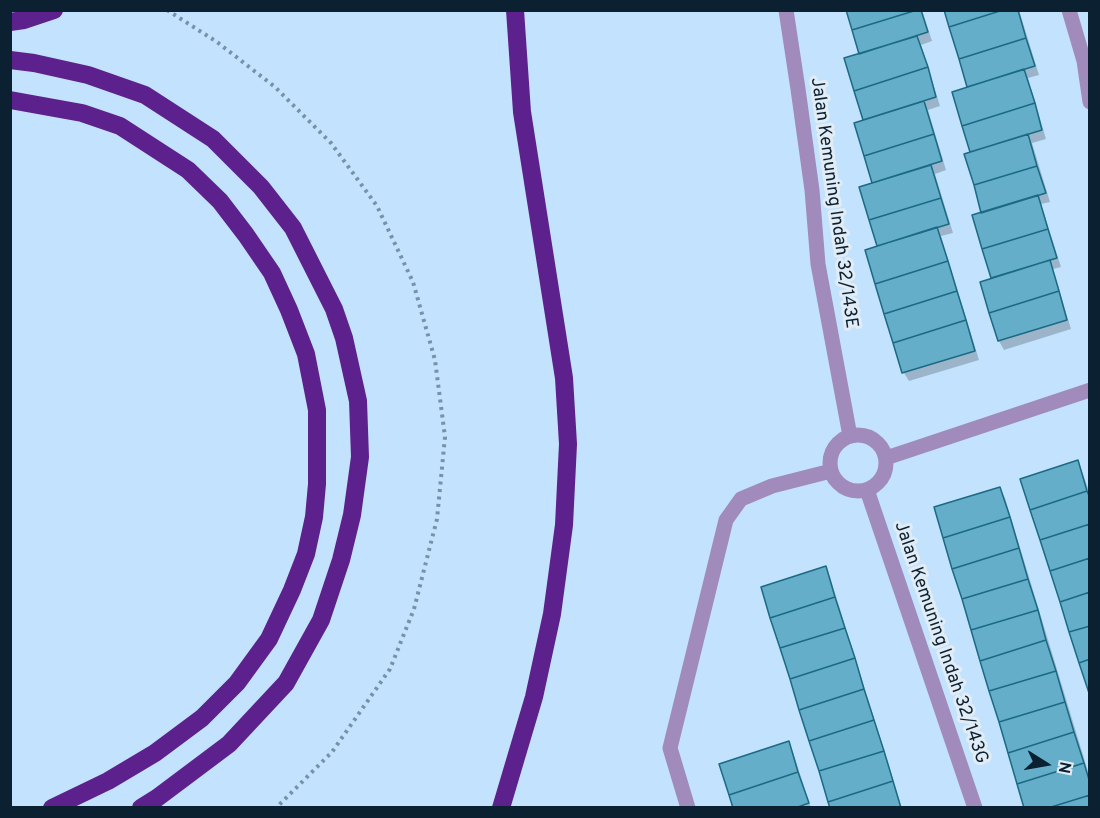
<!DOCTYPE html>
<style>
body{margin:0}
#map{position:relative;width:1100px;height:818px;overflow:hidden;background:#c3e2fd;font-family:Overpass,sans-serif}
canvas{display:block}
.frame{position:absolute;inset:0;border:12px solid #0b2031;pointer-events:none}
.north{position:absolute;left:1016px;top:734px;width:60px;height:60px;-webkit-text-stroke:4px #e2ecf5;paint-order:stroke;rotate:101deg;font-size:16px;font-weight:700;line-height:24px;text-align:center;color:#0b2031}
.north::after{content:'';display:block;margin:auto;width:21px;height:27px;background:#0b2031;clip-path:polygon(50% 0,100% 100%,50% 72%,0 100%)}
</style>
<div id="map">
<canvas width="1100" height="818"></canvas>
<div class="frame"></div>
<div class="north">N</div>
</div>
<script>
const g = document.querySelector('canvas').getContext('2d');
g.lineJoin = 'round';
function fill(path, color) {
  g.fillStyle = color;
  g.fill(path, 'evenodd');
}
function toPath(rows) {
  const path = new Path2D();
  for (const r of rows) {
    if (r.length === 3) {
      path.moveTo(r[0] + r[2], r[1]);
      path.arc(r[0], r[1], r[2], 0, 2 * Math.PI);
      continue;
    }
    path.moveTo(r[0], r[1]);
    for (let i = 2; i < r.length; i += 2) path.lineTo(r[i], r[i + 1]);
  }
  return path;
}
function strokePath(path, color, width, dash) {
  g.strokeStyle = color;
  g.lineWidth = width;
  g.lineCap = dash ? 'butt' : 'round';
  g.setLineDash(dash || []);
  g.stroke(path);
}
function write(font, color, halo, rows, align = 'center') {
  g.font = font + ' Overpass,sans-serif';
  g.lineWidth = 6;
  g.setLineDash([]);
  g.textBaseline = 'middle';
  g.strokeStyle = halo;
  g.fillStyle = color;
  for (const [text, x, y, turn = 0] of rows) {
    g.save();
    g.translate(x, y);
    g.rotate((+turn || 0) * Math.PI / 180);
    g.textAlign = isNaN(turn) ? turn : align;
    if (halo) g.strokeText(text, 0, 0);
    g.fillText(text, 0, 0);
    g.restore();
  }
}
fill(toPath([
 [847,10,922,10,932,41,921,45,940,106,928,110,946,170,935,174,953,233,941,236,979,360,909,381,904,373,867,251,879,247,861,188,874,184,856,124,865,121,846,59,861,55],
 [946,10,1019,10,1039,75,1028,78,1046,139,1032,143,1050,202,1041,204,1061,267,1053,269,1071,329,1004,350,999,341,982,283,993,279,974,216,983,214,972,153,954,93,969,88],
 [1077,462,1082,471,1090,494,1090,689],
 [1000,489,1005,498,1090,778,1090,808],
 [825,568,830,577,902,808,832,808],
 [788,743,793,752,811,808,735,808]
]), '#0003');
const building = toPath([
 [846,10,917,10,852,30,846,10],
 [917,10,921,10,928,32,859,54,852,30,917,10],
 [944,10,1003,10,949,27,944,10],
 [1003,10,1018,10,1026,38,959,59,949,27,1003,10],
 [917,36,928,67,854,91,844,58,917,36],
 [1026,38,1035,66,967,87,959,59,1026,38],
 [928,67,936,97,863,120,854,91,928,67],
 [1024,69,1035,103,962,126,952,92,1024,69],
 [924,101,934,134,864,156,854,123,924,101],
 [1035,103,1042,130,970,152,962,126,1035,103],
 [934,134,942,161,872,183,864,156,934,134],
 [1028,134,1037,166,974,185,964,154,1028,134],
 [931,165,941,198,869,220,859,187,931,165],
 [1037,166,1046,193,981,213,974,185,1037,166],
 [1038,195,1048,229,982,249,972,215,1038,195],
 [941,198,949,224,877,246,869,220,941,198],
 [937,227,948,261,875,284,865,250,937,227],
 [1048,229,1057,258,991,278,982,249,1048,229],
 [1050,260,1059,291,989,313,980,282,1050,260],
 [948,261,957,291,884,314,875,284,948,261],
 [957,291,966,320,893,343,884,314,957,291],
 [1059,291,1067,320,998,341,989,313,1059,291],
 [966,320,975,351,902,373,893,343,966,320],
 [1078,460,1087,491,1030,510,1020,479,1078,460],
 [1000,487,1010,517,943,538,934,507,1000,487],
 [1087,491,1090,498,1090,524,1040,540,1030,510,1087,491],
 [1010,517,1019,548,952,569,943,538,1010,517],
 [1090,524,1090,558,1050,571,1040,540,1090,524],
 [1019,548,1028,579,962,599,952,569,1019,548],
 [1090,558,1090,592,1060,602,1050,571,1090,558],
 [826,566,835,597,770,618,761,587,826,566],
 [1028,579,1038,610,971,630,962,599,1028,579],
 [1090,592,1090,626,1069,632,1060,602,1090,592],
 [835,597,845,628,780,648,770,618,835,597],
 [1038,610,1046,640,980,661,971,630,1038,610],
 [1090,626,1090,659,1079,663,1069,632,1090,626],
 [845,628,855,658,790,679,780,648,845,628],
 [1046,640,1056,671,989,691,980,661,1046,640],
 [855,658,864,689,799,710,790,679,855,658],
 [1090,659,1090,693,1089,693,1079,663,1090,659],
 [1056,671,1065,702,999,722,989,691,1056,671],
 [864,689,874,720,809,741,799,710,864,689],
 [1065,702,1074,732,1008,753,999,722,1065,702],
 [874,720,884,751,819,771,809,741,874,720],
 [1074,732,1084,763,1017,784,1008,753,1074,732],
 [789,741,798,772,729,795,719,764,789,741],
 [884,751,893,781,828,802,819,771,884,751],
 [1084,763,1090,783,1090,795,1048,808,1024,808,1017,784,1084,763],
 [798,772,809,803,795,808,733,808,729,795,798,772],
 [893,781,901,808,830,808,828,802,893,781],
 [1090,795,1090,808,1048,808,1090,795]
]);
fill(building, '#65aeca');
strokePath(building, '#1b6a84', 1.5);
strokePath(toPath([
 [167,10,217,42,275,87,331,143,377,206,413,282,435,360,445,437,437,519,414,609,390,669,332,752,276,808]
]), '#7791a8', 4, [3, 4.5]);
strokePath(toPath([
 [786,10,798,89,812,190,818,264,850,436],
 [1069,10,1084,61,1090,102],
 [858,463,28],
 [886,458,1090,390],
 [867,490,975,808],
 [688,808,670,748,726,520,741,499,772,486,831,471]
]), '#a08bbc', 15);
strokePath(toPath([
 [10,22,24,20,54,10],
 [10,60,34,63,88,75,145,95,213,139,261,187,293,228,334,309,344,338,358,401,360,457,352,515,341,560,321,620,286,683,229,744,157,798,141,808],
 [10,100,82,113,120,126,188,170,220,201,246,235,272,273,289,310,306,354,317,410,317,484,314,517,306,554,292,590,269,639,237,683,202,718,155,753,108,781,52,808],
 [501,808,534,697,552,614,564,525,568,444,564,378,522,112,515,10]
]), '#5c218d', 18);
write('18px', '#0b2031', '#e2ecf5', [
 ["Jalan Kemuning Indah 32/143E",833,203,82],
 ["Jalan Kemuning Indah 32/143G",940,643,71]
]);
</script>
